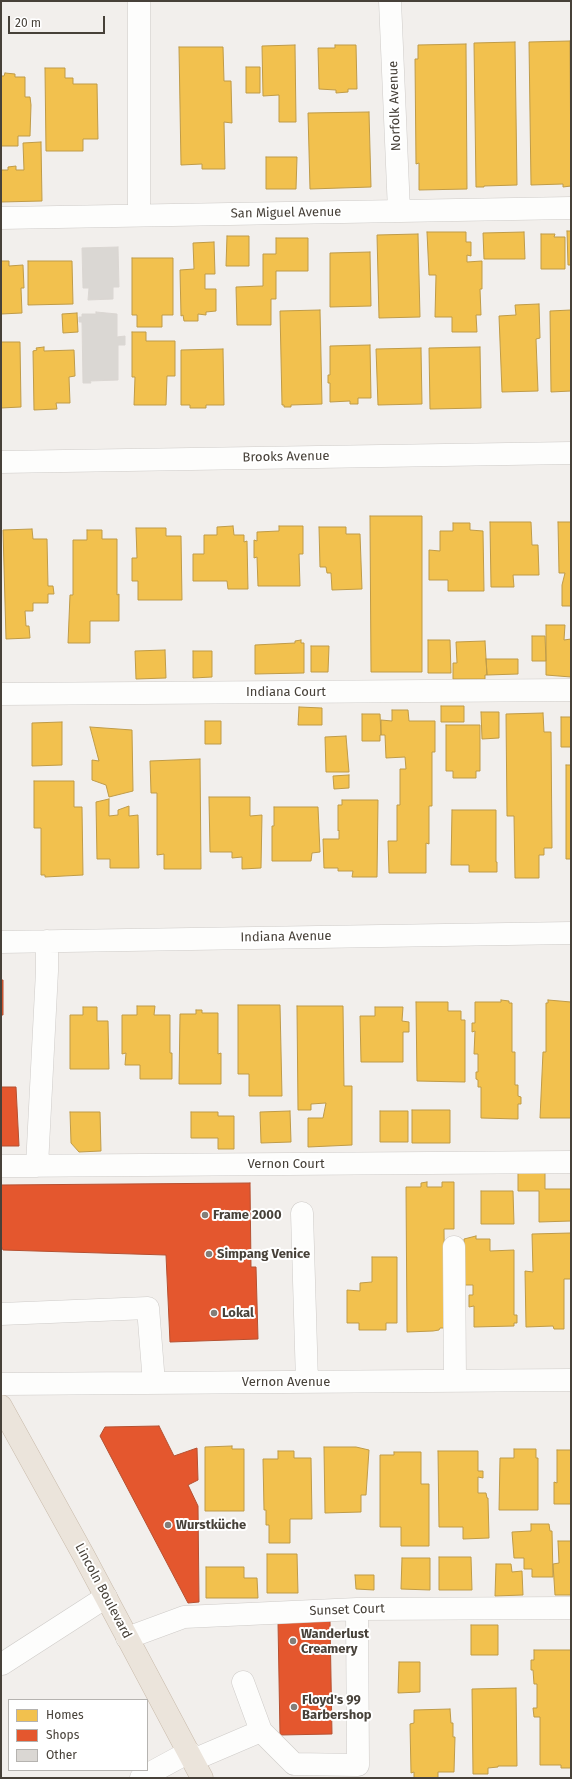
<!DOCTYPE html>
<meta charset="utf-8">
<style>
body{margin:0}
#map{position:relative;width:572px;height:1779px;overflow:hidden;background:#f2efec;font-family:"Fira Sans",sans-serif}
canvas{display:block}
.frame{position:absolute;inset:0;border:2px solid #474139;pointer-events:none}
.legend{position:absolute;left:8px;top:1699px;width:140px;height:72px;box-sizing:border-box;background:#fff;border:1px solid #b5b3b0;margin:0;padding:5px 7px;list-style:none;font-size:12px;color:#474139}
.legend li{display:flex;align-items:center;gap:8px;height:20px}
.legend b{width:20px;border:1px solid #b5b3b0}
.scale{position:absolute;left:8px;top:16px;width:97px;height:18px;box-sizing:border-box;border:2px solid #474139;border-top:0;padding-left:5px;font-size:12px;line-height:14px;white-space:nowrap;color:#474139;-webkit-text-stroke:3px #fff;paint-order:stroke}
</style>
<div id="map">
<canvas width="572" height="1779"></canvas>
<div class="frame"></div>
<ul class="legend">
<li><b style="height:11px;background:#f2c14e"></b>Homes</li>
<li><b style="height:11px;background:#e4572e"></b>Shops</li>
<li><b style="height:11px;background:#dad7d3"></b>Other</li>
</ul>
<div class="scale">20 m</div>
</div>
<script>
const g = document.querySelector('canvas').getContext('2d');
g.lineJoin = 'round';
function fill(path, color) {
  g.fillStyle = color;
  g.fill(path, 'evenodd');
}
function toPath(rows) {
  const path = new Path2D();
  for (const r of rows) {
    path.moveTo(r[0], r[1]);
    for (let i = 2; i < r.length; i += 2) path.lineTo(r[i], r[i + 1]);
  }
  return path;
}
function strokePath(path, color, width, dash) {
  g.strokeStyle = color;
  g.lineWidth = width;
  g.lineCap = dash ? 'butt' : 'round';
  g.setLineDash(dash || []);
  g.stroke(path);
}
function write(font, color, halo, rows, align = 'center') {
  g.font = font + ' "Fira Sans",sans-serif';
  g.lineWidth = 4;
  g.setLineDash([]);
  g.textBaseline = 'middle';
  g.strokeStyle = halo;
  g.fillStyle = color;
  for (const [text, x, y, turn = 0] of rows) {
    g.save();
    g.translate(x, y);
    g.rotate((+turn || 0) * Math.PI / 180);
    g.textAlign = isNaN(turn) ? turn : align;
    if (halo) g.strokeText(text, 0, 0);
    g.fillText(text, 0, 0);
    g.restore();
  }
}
const homes = toPath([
 [570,41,571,186,563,187,563,184,531,185,529,42,570,41],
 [515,42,517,185,484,186,484,187,476,187,474,43,515,42],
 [466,44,467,189,419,190,419,163,416,164,415,59,418,59,418,45,466,44],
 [295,45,296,122,279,122,279,95,263,96,262,46,295,45],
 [335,45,356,45,357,89,348,89,348,92,336,93,336,90,319,89,318,48,335,48,335,45],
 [179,47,223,47,224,81,231,81,232,123,224,122,225,169,202,169,202,164,181,165,179,47],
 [246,67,260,67,260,93,246,93,246,67],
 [45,68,65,68,65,78,73,78,73,84,97,84,98,139,83,139,83,151,46,151,45,68],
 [5,73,15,74,15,77,25,77,25,97,30,97,31,105,30,136,18,136,18,146,1,146,1,149,1,76,4,76,5,73],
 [369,112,371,187,310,189,308,113,369,112],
 [41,142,42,201,1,202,1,170,8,170,8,167,16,166,16,170,24,170,23,143,41,142],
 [266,157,297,157,296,189,266,189,266,157],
 [567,231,571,231,571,265,568,265,567,231],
 [427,232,466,232,466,242,471,242,471,256,467,255,467,262,482,261,482,289,480,289,481,315,476,315,477,332,452,332,452,317,435,317,436,275,429,275,427,232],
 [524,232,525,259,484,259,483,233,524,232],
 [418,234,420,317,379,318,377,235,418,234],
 [541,234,555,234,554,237,565,237,565,269,541,269,541,234],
 [227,236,249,236,249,266,226,266,227,236],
 [276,238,308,238,308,271,276,271,276,299,271,299,271,325,237,325,236,287,263,286,263,254,276,254,276,238],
 [214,242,215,274,205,274,205,289,216,289,216,311,206,312,206,315,198,314,198,321,184,321,183,315,181,316,180,270,194,269,193,243,214,242],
 [370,252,371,306,330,307,330,253,370,252],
 [132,258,173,258,173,315,162,315,162,327,137,327,137,315,132,315,132,258],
 [1,261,9,261,9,266,23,265,24,288,21,288,22,313,1,314,1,261],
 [28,261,72,261,73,304,28,305,28,261],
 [539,304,540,338,536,339,538,391,502,392,499,316,516,315,515,305,539,304],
 [320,310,322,404,291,405,291,407,284,407,284,405,282,405,280,311,320,310],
 [571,310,571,391,551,392,550,311,571,310],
 [77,313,78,332,63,333,62,314,77,313],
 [132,332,146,332,146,341,175,341,175,376,167,376,166,405,134,405,135,377,132,377,132,332],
 [1,342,20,342,21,407,1,408,1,342],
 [370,345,371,398,358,398,358,404,350,404,350,401,330,402,330,383,328,383,328,375,330,375,330,346,370,345],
 [44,347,44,351,74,350,75,376,69,377,70,403,56,403,57,409,34,410,33,351,37,350,36,348,44,347],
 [480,347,481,408,430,409,429,348,480,347],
 [421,348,422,404,378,405,376,349,421,348],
 [223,349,224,405,206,405,206,408,190,408,190,405,181,405,181,350,223,349],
 [370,516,422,516,422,672,371,672,370,516],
 [490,522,531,522,532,545,538,545,539,575,513,575,514,587,491,587,490,522],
 [558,522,571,522,571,606,562,606,562,585,565,573,559,573,558,522],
 [453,523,470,523,470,530,483,531,484,591,448,591,448,580,429,580,429,550,440,551,440,531,453,531,453,523],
 [233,526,234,535,244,535,244,542,247,541,248,589,228,589,227,581,193,581,193,554,204,554,204,535,217,535,217,527,233,526],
 [279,526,303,526,303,554,299,554,300,586,258,586,257,557,254,558,254,540,257,541,257,532,279,531,279,526],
 [319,527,346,527,346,534,360,534,362,589,332,590,331,573,327,573,326,567,320,567,319,527],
 [136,528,166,528,166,536,181,536,182,600,138,600,138,581,132,581,132,558,137,558,136,528],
 [32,529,33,539,47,539,48,586,53,586,54,594,48,594,48,603,33,603,33,611,25,611,26,626,29,626,30,638,6,639,3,530,32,529],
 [87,530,102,530,102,539,117,539,117,595,119,594,119,621,90,621,90,643,68,643,70,595,73,595,73,540,87,540,87,530],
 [546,625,565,625,564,640,571,639,571,677,546,675,546,625],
 [532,636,545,636,546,661,532,661,532,636],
 [301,640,301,643,304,643,304,673,255,674,255,645,295,643,295,641,301,640],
 [428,640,450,640,451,673,428,673,428,640],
 [485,641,487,675,485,675,485,679,453,679,453,663,457,663,456,642,485,641],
 [311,646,329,646,328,672,311,672,311,646],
 [165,650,166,678,136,679,135,651,165,650],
 [193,651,212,651,212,677,193,678,193,651],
 [486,659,518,659,518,674,487,675,486,659],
 [441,706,464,706,464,722,441,722,441,706],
 [299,707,322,708,322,725,298,725,299,707],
 [392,710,408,710,409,721,435,721,435,752,432,752,432,806,429,806,429,844,426,843,426,873,389,873,388,841,397,841,397,805,400,805,400,769,406,769,405,757,386,758,385,735,381,735,381,720,392,721,392,710],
 [481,712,499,712,499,738,482,739,481,712],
 [543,713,544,732,551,732,552,848,544,848,544,855,539,855,539,878,515,878,514,816,507,816,506,714,543,713],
 [362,714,380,714,381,735,380,735,380,741,362,741,362,714],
 [561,717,571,717,571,747,561,747,561,717],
 [205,721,221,721,221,744,205,744,205,721],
 [62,722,62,765,32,766,32,723,62,722],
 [446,725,480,725,480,771,476,771,476,778,453,778,453,771,446,771,446,725],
 [90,727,132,730,133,791,109,797,106,785,92,780,92,760,99,761,90,727],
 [346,736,349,772,326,772,325,737,346,736],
 [200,759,201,869,164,869,164,854,157,855,157,793,151,793,150,761,200,759],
 [566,765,571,765,571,859,566,859,566,765],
 [349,775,349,788,334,789,333,776,349,775],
 [34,781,74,781,74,807,82,807,83,875,45,877,45,875,41,875,41,828,34,828,34,781],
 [209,797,250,797,250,816,262,815,261,868,242,869,242,857,232,858,232,852,210,852,209,797],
 [109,799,109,816,118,815,118,810,129,806,129,816,138,815,139,868,110,868,110,859,97,859,96,802,109,799],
 [342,800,378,800,377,877,352,877,353,871,338,871,338,868,324,868,323,839,339,839,339,830,338,831,338,805,342,805,342,800],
 [274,807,318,807,320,852,312,853,311,861,272,861,272,826,274,826,274,807],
 [452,810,496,810,496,862,497,862,497,872,469,872,469,865,451,865,452,810],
 [501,1000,509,1001,509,1003,512,1003,512,1052,515,1052,515,1085,518,1085,518,1096,521,1097,521,1104,518,1104,518,1119,481,1118,481,1087,478,1087,478,1080,476,1079,476,1072,478,1072,478,1054,474,1054,475,1031,472,1032,472,1023,475,1023,475,1002,501,1002,501,1000],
 [548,1000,571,1002,571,1118,540,1118,543,1052,546,1052,546,1003,548,1003,548,1000],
 [416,1002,448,1002,448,1011,461,1011,461,1020,465,1020,465,1082,417,1081,416,1002],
 [238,1005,280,1005,282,1096,249,1096,249,1074,238,1074,238,1005],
 [137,1006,155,1006,154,1015,170,1015,170,1053,172,1053,172,1079,140,1079,140,1065,125,1065,126,1053,122,1054,122,1015,137,1015,137,1006],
 [297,1006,343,1006,344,1086,352,1086,352,1145,308,1147,308,1118,323,1118,326,1103,311,1104,311,1110,298,1110,297,1006],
 [83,1007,97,1007,97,1021,108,1021,109,1069,70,1069,70,1015,83,1015,83,1007],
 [375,1007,403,1007,402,1021,409,1022,409,1032,403,1032,403,1062,361,1062,360,1016,375,1016,375,1007],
 [196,1010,202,1010,202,1013,218,1013,218,1054,221,1053,221,1084,179,1084,180,1014,196,1014,196,1010],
 [412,1110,450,1110,450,1143,412,1143,412,1110],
 [290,1111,291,1142,261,1143,260,1112,290,1111],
 [380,1111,408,1111,408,1142,380,1142,380,1111],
 [70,1112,100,1112,101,1151,79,1152,71,1143,70,1112],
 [191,1112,218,1112,218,1116,234,1116,234,1149,218,1149,218,1138,191,1138,191,1112],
 [518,1172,545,1172,545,1189,571,1189,571,1221,539,1222,539,1191,518,1191,518,1172],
 [427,1182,427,1187,442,1187,442,1182,454,1182,454,1229,444,1229,445,1328,440,1328,439,1330,433,1331,407,1332,406,1187,421,1187,421,1183,427,1182],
 [481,1191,513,1191,514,1224,481,1224,481,1191],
 [571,1233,571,1279,564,1279,564,1329,554,1329,553,1326,526,1327,525,1271,533,1272,532,1234,571,1233],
 [476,1236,476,1239,490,1239,490,1251,514,1250,514,1315,517,1315,517,1323,514,1323,514,1326,474,1327,474,1306,469,1307,469,1295,473,1295,473,1285,465,1285,464,1280,464,1239,476,1236],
 [372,1257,397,1257,397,1323,386,1323,386,1330,359,1330,359,1323,347,1323,347,1290,360,1291,360,1283,372,1282,372,1257],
 [232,1446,232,1449,244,1449,244,1511,205,1511,205,1447,232,1446],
 [324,1447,356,1447,369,1450,366,1495,361,1495,361,1512,325,1513,324,1447],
 [514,1449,536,1449,536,1458,538,1458,538,1510,499,1510,500,1458,514,1458,514,1449],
 [557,1450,571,1450,571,1504,554,1504,554,1482,557,1483,557,1450],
 [278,1451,294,1451,294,1458,311,1458,312,1519,290,1519,290,1543,269,1543,269,1525,266,1525,266,1510,264,1510,263,1459,278,1459,278,1451],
 [438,1451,478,1451,478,1471,483,1471,483,1478,478,1477,478,1493,486,1493,487,1498,488,1498,489,1538,463,1539,463,1527,439,1527,438,1451],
 [394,1452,421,1452,421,1484,429,1484,429,1546,401,1546,401,1527,380,1527,380,1455,394,1455,394,1452],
 [531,1524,549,1524,550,1531,552,1531,553,1577,532,1577,532,1569,524,1569,524,1558,514,1558,512,1532,531,1531,531,1524],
 [558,1541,571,1541,571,1595,555,1595,553,1564,559,1563,558,1541],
 [267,1554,297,1554,298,1593,267,1593,267,1554],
 [439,1557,471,1557,472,1590,439,1590,439,1557],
 [402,1558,430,1558,430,1590,401,1589,402,1558],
 [496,1564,511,1564,512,1572,522,1571,523,1595,495,1596,496,1564],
 [206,1567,244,1567,244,1578,257,1578,258,1598,206,1598,206,1567],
 [355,1575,374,1575,374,1590,356,1589,355,1575],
 [471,1625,498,1625,498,1655,471,1655,471,1625],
 [534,1650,571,1650,571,1768,561,1768,561,1765,540,1765,540,1717,534,1717,533,1708,537,1708,537,1684,534,1684,533,1670,531,1670,531,1660,534,1660,534,1650],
 [399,1662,420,1662,420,1692,398,1693,399,1662],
 [516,1688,517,1766,498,1766,498,1767,488,1768,488,1774,473,1774,472,1689,516,1688],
 [450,1709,451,1723,453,1723,453,1737,455,1737,454,1772,438,1772,438,1778,414,1778,414,1772,411,1773,410,1724,414,1723,414,1710,450,1709]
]);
fill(homes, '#f2c14e');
strokePath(homes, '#bf9b48', 1);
const shops = toPath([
 [1,980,3,980,3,1015,1,1015,1,980],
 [1,1087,16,1087,19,1146,1,1146,1,1087],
 [250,1183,251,1267,256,1267,258,1339,170,1342,166,1255,3,1250,1,1246,1,1185,250,1183],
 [159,1426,174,1456,197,1448,198,1480,188,1485,198,1506,199,1602,188,1603,100,1436,105,1427,159,1426],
 [330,1621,332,1734,280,1735,278,1622,330,1621]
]);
fill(shops, '#e4572e');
strokePath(shops, '#b55031', 1);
const building = toPath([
 [118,247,119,287,113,287,113,299,88,300,89,288,83,288,82,248,118,247],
 [96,312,117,314,117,337,125,336,125,345,118,345,118,380,90,381,91,383,83,383,82,322,79,322,79,317,82,317,82,314,96,314,96,312]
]);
fill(building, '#dad7d3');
strokePath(building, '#dad6d2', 1);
const minor = toPath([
 [390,1,399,211],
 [139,215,139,1],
 [1,218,571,208],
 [1,462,571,453],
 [1,694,571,690],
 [1,942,571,933],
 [1,1166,571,1162],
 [37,1166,47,971,47,941],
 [302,1213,307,1382],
 [454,1247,455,1381],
 [1,1314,148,1308,154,1383],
 [1,1384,571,1380],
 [127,1638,184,1617,357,1609,571,1608],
 [2,1664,106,1597],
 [261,1731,294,1764,358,1765,357,1609],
 [193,1760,261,1731,243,1682],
 [141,1778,189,1752]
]);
const highway = toPath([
 [1,1406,84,1556,202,1778]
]);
strokePath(minor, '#cecbc8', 23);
strokePath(highway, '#c8baaa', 23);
strokePath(minor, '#fdfdfc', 22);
strokePath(highway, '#ebe4db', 22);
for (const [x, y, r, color] of [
 [205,1215,4,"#837e78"],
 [209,1254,4,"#837e78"],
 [214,1313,4,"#837e78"],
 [168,1525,4,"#837e78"],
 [293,1641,4,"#837e78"],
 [294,1707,4,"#837e78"]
]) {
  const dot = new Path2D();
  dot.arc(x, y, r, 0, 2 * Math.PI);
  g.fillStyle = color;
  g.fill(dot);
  strokePath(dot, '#fff', 1.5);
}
write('13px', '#474139', '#fff', [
 ["Norfolk Avenue",395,106,-92],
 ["San Miguel Avenue",286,213,-1],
 ["Brooks Avenue",286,457,-1],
 ["Indiana Court",286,692],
 ["Indiana Avenue",286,937,-1],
 ["Vernon Court",286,1164],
 ["Vernon Avenue",286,1382],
 ["Lincoln Boulevard",103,1591,62],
 ["Sunset Court",347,1610,-2]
]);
write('bold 13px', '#474139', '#fff', [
 ["Frame 2000",213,1215],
 ["Simpang Venice",217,1254],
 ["Lokal",222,1313],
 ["Wurstküche",176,1525],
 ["Wanderlust",301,1634],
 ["Creamery",301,1649],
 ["Floyd's 99",302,1700],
 ["Barbershop",302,1715]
], 'left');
</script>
